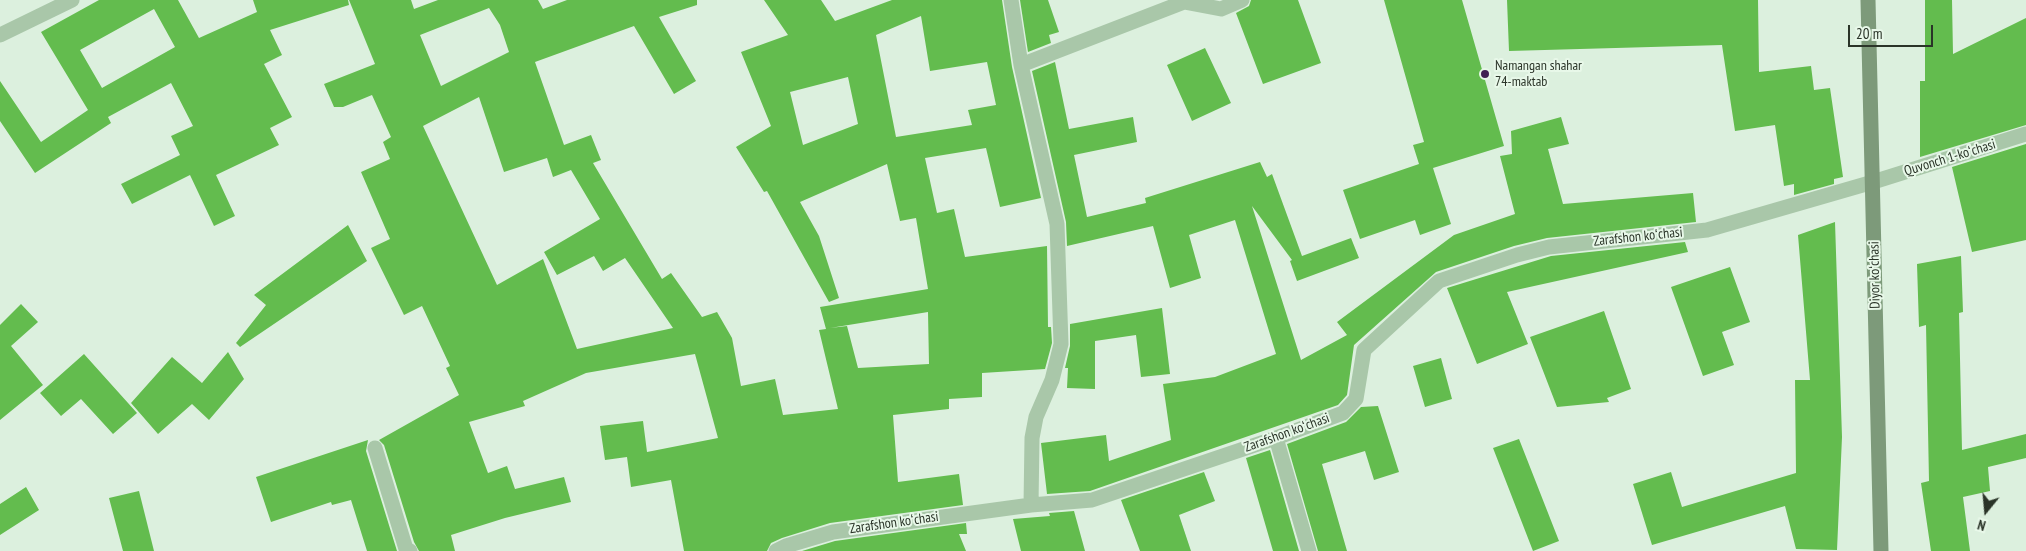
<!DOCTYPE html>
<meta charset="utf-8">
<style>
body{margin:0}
#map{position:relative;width:2026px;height:551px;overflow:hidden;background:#dcf0de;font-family:"PT Sans Narrow",sans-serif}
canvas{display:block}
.north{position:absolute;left:1961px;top:486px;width:50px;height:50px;-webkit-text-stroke:4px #e8f8e9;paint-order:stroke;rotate:197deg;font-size:14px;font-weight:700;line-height:20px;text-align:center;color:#2a3428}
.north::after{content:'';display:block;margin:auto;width:18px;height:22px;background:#2a3428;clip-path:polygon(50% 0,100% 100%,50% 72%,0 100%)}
.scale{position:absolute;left:1848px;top:25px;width:85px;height:22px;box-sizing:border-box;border:2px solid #2a3428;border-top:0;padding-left:6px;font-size:15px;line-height:18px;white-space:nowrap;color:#2a3428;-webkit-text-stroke:4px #e8f8e9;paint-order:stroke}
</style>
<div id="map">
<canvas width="2026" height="551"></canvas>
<div class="north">N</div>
<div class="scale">20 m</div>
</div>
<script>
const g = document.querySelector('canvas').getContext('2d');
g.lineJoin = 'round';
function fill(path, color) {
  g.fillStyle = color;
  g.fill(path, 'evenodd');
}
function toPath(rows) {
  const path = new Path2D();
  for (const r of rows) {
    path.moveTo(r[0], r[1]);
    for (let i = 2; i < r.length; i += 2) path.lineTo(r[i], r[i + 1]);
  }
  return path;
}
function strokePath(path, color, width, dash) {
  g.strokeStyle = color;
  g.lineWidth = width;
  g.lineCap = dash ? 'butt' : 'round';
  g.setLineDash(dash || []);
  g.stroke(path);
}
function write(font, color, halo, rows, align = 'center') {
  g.font = font + ' "PT Sans Narrow",sans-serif';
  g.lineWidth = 4;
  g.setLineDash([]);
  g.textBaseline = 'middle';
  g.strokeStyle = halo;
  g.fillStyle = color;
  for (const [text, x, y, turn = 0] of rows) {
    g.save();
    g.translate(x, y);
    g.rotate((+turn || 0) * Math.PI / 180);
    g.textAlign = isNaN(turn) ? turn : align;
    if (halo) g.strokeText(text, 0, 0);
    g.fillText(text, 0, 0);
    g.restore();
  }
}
fill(toPath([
 [99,0,178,0,199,38,257,12,253,0,348,0,349,5,270,30,282,55,264,64,292,117,270,128,279,145,216,175,235,216,214,226,190,175,132,204,121,184,180,155,171,136,193,126,171,83,108,117,111,123,35,173,0,121,0,81,41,142,88,110,41,32],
 [154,9,175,47,102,88,80,50],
 [349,0,411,0,414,9,438,0,538,0,543,9,567,0,697,0,697,5,659,17,696,81,674,94,634,26,535,62,564,145,591,135,601,160,593,163,662,279,671,273,702,317,717,312,732,338,741,386,775,379,783,415,838,409,819,330,826,329,820,307,928,289,916,218,900,221,887,164,800,202,819,236,839,298,829,302,767,191,764,192,736,147,771,126,741,52,788,35,764,0,821,0,835,21,892,0,1002,0,1012,67,1041,198,1000,207,986,148,925,158,937,213,954,209,965,257,1047,246,1048,327,1051,327,1052,343,1045,369,982,373,982,397,949,399,949,409,893,415,898,482,959,474,963,505,830,523,782,538,771,543,767,551,684,551,671,480,631,487,627,457,605,460,600,426,643,421,647,452,718,438,695,354,586,373,523,401,525,406,469,422,488,473,507,466,515,489,564,477,571,502,505,518,451,535,455,551,419,551,414,542,384,445,379,440,459,395,446,368,450,366,422,306,404,315,371,248,390,239,361,172,390,159,383,142,391,137,372,95,343,107,334,107,324,84,375,64],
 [489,8,500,25,509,52,441,86,420,35],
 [921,16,930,71,987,62,996,105,968,110,972,125,896,137,876,35],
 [848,77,858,124,803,145,790,92],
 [479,97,504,172,547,158,553,177,571,170,600,219,544,252,557,275,594,256,603,271,625,258,673,328,577,349,543,259,497,285,423,126],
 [928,312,929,364,858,368,847,326,830,328],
 [1020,0,1048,0,1059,32,1049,35,1051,43,1028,52],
 [1251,0,1298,0,1321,63,1263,84,1236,13,1249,6],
 [1384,0,1462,0,1504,146,1433,168,1451,224,1420,235,1415,220,1360,239,1343,190,1419,164,1413,145,1424,142],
 [1507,0,1758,0,1759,72,1811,66,1814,90,1830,88,1843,177,1834,179,1834,184,1794,195,1794,184,1784,186,1775,125,1735,131,1722,45,1509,51],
 [1925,0,1952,0,1953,54,2026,18,2026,125,1920,157,1920,81,1925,81],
 [1205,48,1231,103,1192,121,1167,65],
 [1055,62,1069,129,1133,117,1137,142,1074,155,1087,217,1146,203,1145,198,1260,162,1267,177,1272,174,1302,256,1351,238,1359,258,1297,281,1290,261,1292,260,1252,206,1301,360,1347,335,1337,322,1454,235,1515,214,1500,156,1512,154,1511,131,1561,117,1569,144,1548,149,1563,204,1693,193,1696,222,1547,238,1514,246,1436,272,1354,345,1347,395,1338,405,1090,491,1047,494,1041,443,1106,435,1109,461,1171,440,1163,384,1215,377,1276,354,1235,220,1189,235,1201,278,1170,288,1153,226,1067,246,1066,222,1032,71],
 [2026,144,2026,240,1972,252,1952,167],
 [1835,222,1842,437,1837,550,1796,549,1785,506,1652,545,1633,484,1671,472,1682,507,1796,473,1795,380,1810,380,1798,235],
 [348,225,367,261,240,347,236,343,266,305,254,295],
 [1685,242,1688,252,1507,292,1528,344,1477,364,1447,288,1551,256],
 [1961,256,1963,312,1959,313,1962,450,2026,434,2026,458,1988,467,1990,491,1963,497,1970,551,1931,551,1921,483,1929,481,1926,325,1919,327,1917,264],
 [1730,267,1750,322,1722,332,1734,365,1703,376,1671,287],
 [21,304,38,322,11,346,43,385,0,420,0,325],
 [1162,308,1170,374,1141,377,1136,335,1095,341,1095,389,1067,388,1068,368,1065,368,1070,346,1070,324],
 [1604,311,1631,389,1607,398,1609,402,1557,407,1530,337],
 [228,352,244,379,209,420,192,404,158,434,131,403,172,357,202,383],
 [84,354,137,413,113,434,81,399,61,416,40,393],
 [1441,358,1452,399,1425,407,1413,366],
 [1378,406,1399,472,1374,480,1365,451,1322,464,1347,551,1318,551,1287,444,1346,422,1361,407],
 [1519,439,1559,541,1533,551,1493,448],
 [368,440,366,451,397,551,367,551,351,500,332,505,331,502,271,522,256,477],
 [1270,450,1299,551,1273,551,1246,458],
 [1204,472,1215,501,1179,515,1191,551,1140,551,1121,500],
 [26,487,39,510,0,535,0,504],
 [139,491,154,551,123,551,109,498],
 [1074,511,1085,551,1021,551,1013,519,1050,516,1049,513],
 [966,523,967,534,959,534,966,551,802,551,835,541]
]), '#63bc4e');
strokePath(toPath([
 [1011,0,1021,65,1057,224,1061,344,1052,380,1036,417,1032,438,1031,505],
 [0,35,72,0],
 [1021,65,1184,2,1221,9,1242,0],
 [1276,438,1309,551],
 [375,448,406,549,410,551],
 [776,551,786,546,833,532,1031,505,1092,500,1276,438,1343,413,1356,399,1364,350,1439,281,1517,255,1549,247,1707,230,1873,182,2026,134]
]), '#a9c7a9', 15);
strokePath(toPath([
 [1868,0,1881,551]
]), '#7d9a7a', 15);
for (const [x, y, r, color] of [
 [1485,74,5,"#402152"]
]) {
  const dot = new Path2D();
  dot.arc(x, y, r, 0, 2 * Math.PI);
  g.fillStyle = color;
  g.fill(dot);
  strokePath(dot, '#e8f8e9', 2);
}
write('14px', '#2a3428', '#e8f8e9', [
 ["Namangan shahar",1495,66],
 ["74-maktab",1495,82]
], 'left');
write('14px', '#2a3428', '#e8f8e9', [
 ["Quvonch 1-koʻchasi",1950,158,-17],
 ["Zarafshon koʻchasi",1638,237,-6],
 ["Diyor koʻchasi",1875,275,-91],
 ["Zarafshon koʻchasi",1287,433,-20],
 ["Zarafshon koʻchasi",894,523,-8]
]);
</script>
